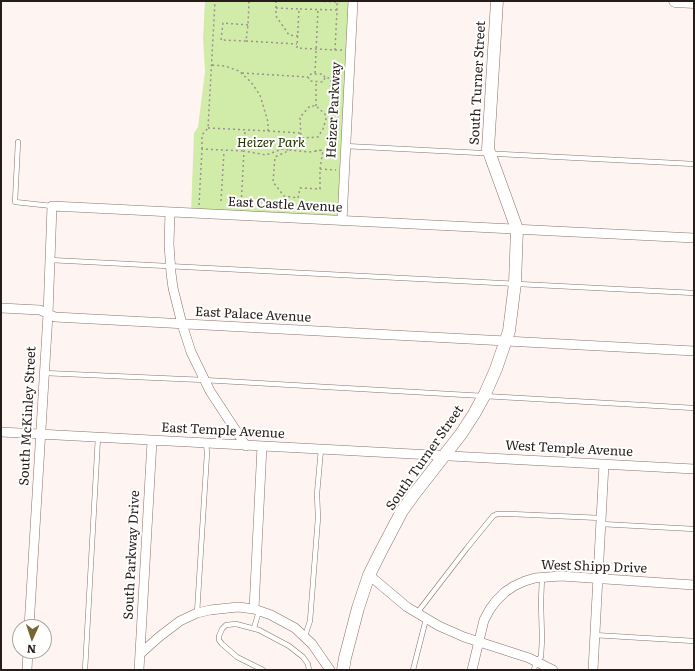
<!DOCTYPE html>
<style>
body{margin:0}
#map{position:relative;width:695px;height:671px;overflow:hidden;background:#fef4f1;font-family:Literata,serif}
canvas{display:block}
.frame{position:absolute;inset:0;border:2px solid #261d1a;pointer-events:none}
.north{position:absolute;left:12px;top:619px;width:40px;height:40px;box-sizing:border-box;background:#fff;border:1px solid #a8a5a3;border-radius:50%;rotate:183deg;font-size:11px;font-weight:700;line-height:16px;text-align:center;color:#261d1a}
.north::after{content:'';display:block;margin:auto;width:14px;height:18px;background:#766634;clip-path:polygon(50% 0,100% 100%,50% 72%,0 100%)}
</style>
<div id="map">
<canvas width="695" height="671"></canvas>
<div class="frame"></div>
<div class="north">N</div>
</div>
<script>
const g = document.querySelector('canvas').getContext('2d');
g.lineJoin = 'round';
function fill(path, color) {
  g.fillStyle = color;
  g.fill(path, 'evenodd');
}
function toPath(rows) {
  const path = new Path2D();
  for (const r of rows) {
    path.moveTo(r[0], r[1]);
    for (let i = 2; i < r.length; i += 2) path.lineTo(r[i], r[i + 1]);
  }
  return path;
}
function strokePath(path, color, width, dash) {
  g.strokeStyle = color;
  g.lineWidth = width;
  g.lineCap = dash ? 'butt' : 'round';
  g.setLineDash(dash || []);
  g.stroke(path);
}
function write(font, color, halo, rows, align = 'center') {
  g.font = font + ' Literata,serif';
  g.lineWidth = 4;
  g.setLineDash([]);
  g.textBaseline = 'middle';
  g.strokeStyle = halo;
  g.fillStyle = color;
  for (const [text, x, y, turn = 0] of rows) {
    g.save();
    g.translate(x, y);
    g.rotate((+turn || 0) * Math.PI / 180);
    g.textAlign = isNaN(turn) ? turn : align;
    if (halo) g.strokeText(text, 0, 0);
    g.fillText(text, 0, 0);
    g.restore();
  }
}
fill(toPath([
 [205,1,353,1,342,221,191,213,194,133,198,127,205,72,203,38]
]), '#d1eca8');
const lane = toPath([
 [18,142,15,202,52,206],
 [345,146,694,164],
 [50,260,694,293],
 [44,373,204,380,694,408],
 [601,524,694,529],
 [197,613,207,453,206,443],
 [417,613,467,548,493,516,497,514,511,514,601,518],
 [254,628,259,611],
 [594,635,694,641],
 [305,636,310,621,318,518,317,494,321,449],
 [85,670,98,437],
 [263,670,237,657,222,644,219,640,219,636,222,629,226,625,236,624,259,630,289,646,303,657,308,664,309,670],
 [413,670,426,619],
 [534,670,536,661,541,657,542,639,541,602,542,577]
]);
const street = toPath([
 [170,212,169,244,171,273,173,288,182,324,191,352,210,391,246,446],
 [342,221,353,1],
 [1,308,40,310,55,317,694,351],
 [1,432,694,469],
 [369,575,407,607,439,626,464,637,529,658,553,670],
 [254,609,262,446],
 [29,627,48,314,52,206,694,238],
 [140,654,159,637,180,621,197,613,210,610,238,607,254,609,271,615,295,628,312,644,330,670],
 [27,670,28,651],
 [139,670,152,441],
 [472,670,484,620,490,609,496,601,505,592,514,586,525,581,535,578,561,576,694,585],
 [593,670,604,464]
]);
const secondary = toPath([
 [675,1,694,2],
 [343,670,345,658,358,608,369,575,381,551,402,511,415,493,461,434,474,414,485,394,496,369,509,331,515,283,517,229,488,149,497,1]
]);
strokePath(lane, '#88726b', 5.5);
strokePath(street, '#88726b', 10);
strokePath(secondary, '#88726b', 13);
strokePath(toPath([
 [314,1,339,2,339,1],
 [276,8,276,1],
 [337,10,299,9,297,48,335,50,337,10,337,2],
 [248,25,223,23,221,40,246,41,248,25,249,1],
 [298,36,289,35,276,16,276,8,299,9],
 [246,41,297,44],
 [335,50,343,50],
 [242,73,308,77],
 [315,73,318,9],
 [325,78,323,82,310,81,308,77,311,74,323,74,325,78,330,78,331,80,330,93,339,104],
 [316,106,316,82],
 [208,128,268,131,268,122,260,95,251,82,239,71,225,66,212,65],
 [268,131,301,133],
 [202,149,202,135,208,128,215,1],
 [315,151,323,150,309,152,290,150,275,157,273,182,284,196,298,198,300,188,320,189,320,169,323,150],
 [320,169,336,170],
 [221,201,224,151],
 [199,205,202,149,244,151,245,130],
 [241,207,244,151,266,155,282,149,290,150,303,138,318,137,323,129,326,119,325,114,316,106,310,106,300,117,301,136,303,138]
]), '#9b918e', 1.5, [2, 3]);
strokePath(lane, '#fff', 4.5);
strokePath(street, '#fff', 9);
strokePath(secondary, '#fff', 12);
write('13px', '#261d1a', '#fff', [
 ["South Turner Street",478,83,-87],
 ["Heizer Parkway",334,110,-87],
 ["East Castle Avenue",285,205,3],
 ["East Palace Avenue",253,315,3],
 ["South McKinley Street",28,416,-87],
 ["East Temple Avenue",223,431,3],
 ["West Temple Avenue",569,449,3],
 ["South Turner Street",425,458,-55],
 ["South Parkway Drive",132,555,-87],
 ["West Shipp Drive",594,567,2]
]);
write('italic 13px', '#213000', '#fff', [
 ["Heizer Park",271,143]
]);
</script>
